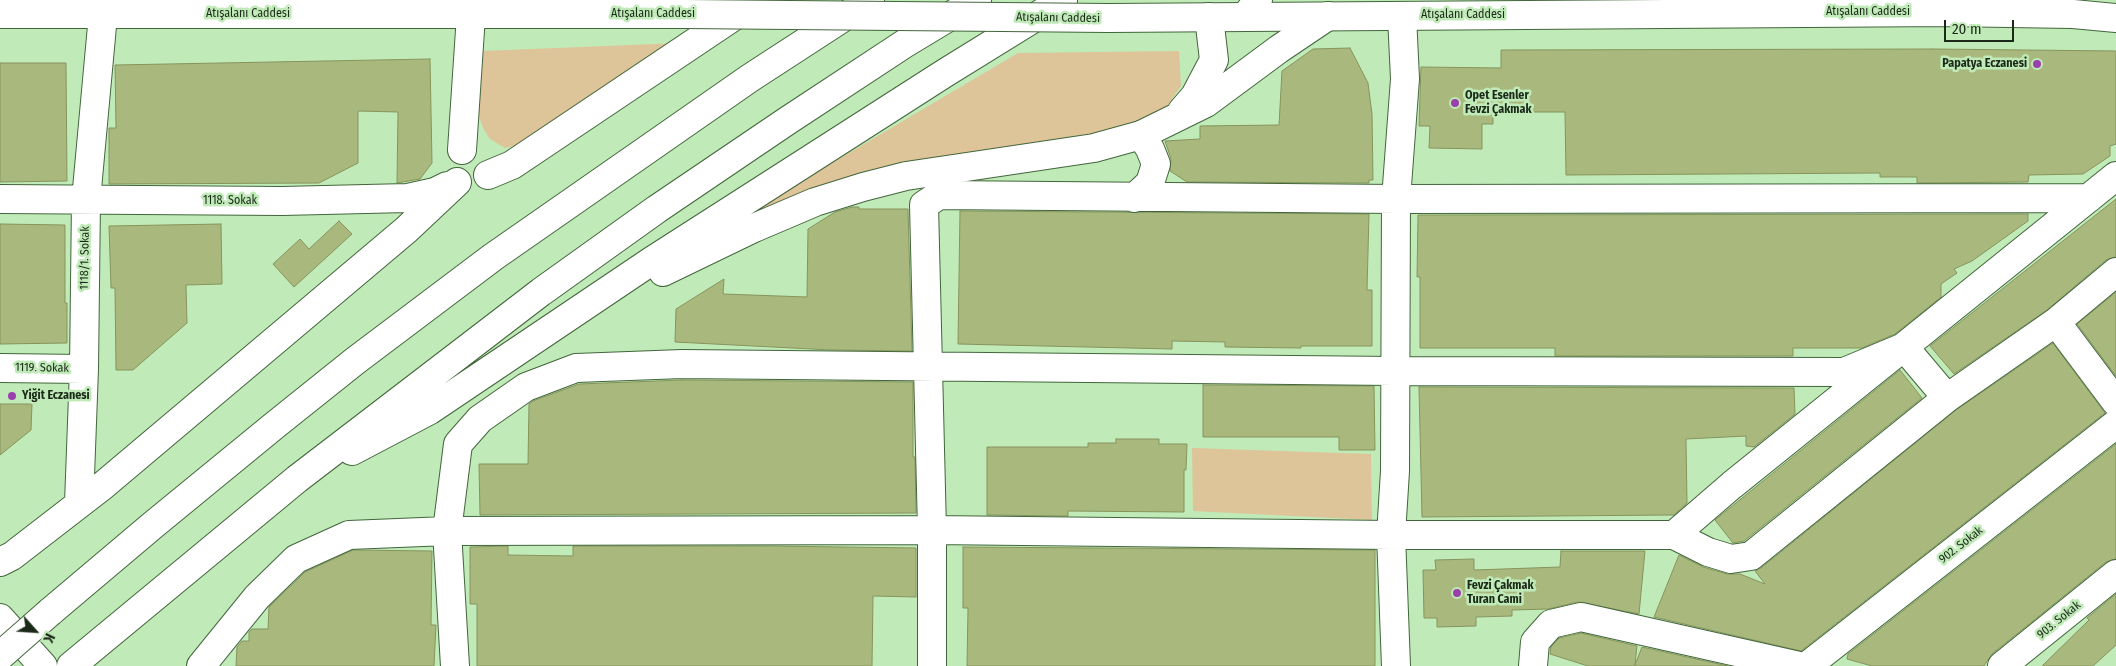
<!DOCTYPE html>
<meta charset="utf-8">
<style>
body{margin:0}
#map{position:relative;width:2116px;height:666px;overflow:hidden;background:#c1eab9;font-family:"Fira Sans Condensed",sans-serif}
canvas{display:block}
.north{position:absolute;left:10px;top:606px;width:50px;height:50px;-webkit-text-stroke:4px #c1eab9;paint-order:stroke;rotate:116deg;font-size:14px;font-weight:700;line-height:20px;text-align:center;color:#1b2a18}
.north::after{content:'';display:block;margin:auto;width:18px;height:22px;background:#1b2a18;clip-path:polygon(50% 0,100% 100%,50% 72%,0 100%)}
.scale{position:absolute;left:1944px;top:20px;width:70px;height:22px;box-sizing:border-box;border:2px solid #1b2a18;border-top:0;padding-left:6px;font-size:15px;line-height:18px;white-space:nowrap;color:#1b2a18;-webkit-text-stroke:4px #c1eab9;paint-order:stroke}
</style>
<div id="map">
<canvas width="2116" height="666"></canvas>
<div class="north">K</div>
<div class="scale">20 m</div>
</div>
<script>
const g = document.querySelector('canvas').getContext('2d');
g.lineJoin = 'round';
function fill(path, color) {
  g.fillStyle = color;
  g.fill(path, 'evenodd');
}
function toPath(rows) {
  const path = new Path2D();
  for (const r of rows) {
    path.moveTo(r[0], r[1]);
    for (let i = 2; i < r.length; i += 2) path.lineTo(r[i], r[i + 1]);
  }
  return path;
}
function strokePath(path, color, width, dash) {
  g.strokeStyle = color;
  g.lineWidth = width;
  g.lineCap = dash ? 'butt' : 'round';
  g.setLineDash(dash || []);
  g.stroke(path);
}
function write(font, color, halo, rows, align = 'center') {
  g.font = font + ' "Fira Sans Condensed",sans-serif';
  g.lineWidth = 5;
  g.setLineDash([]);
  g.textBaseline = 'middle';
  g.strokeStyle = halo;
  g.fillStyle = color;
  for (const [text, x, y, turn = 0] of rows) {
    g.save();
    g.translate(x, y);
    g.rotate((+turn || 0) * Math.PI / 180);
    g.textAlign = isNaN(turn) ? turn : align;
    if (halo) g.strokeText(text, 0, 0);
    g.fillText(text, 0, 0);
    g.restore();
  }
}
fill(toPath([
 [681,43,524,144,505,148,490,139,483,128,479,116,482,51],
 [1179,51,1181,86,1168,105,1147,124,1106,137,859,176,739,218,1018,53],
 [1192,448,1371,454,1372,520,1193,511]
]), '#dec499');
const building = toPath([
 [1350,48,1368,83,1372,114,1373,180,1369,180,1369,183,1187,182,1170,171,1171,159,1165,141,1200,139,1200,126,1279,125,1282,71,1313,49,1350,48],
 [1932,49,2116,51,2116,144,2110,146,2110,156,2083,174,2029,175,2028,182,1917,183,1917,177,1880,177,1880,173,1566,175,1565,112,1493,112,1493,124,1482,124,1482,149,1429,148,1430,126,1419,126,1421,67,1501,68,1501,50,1932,49],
 [430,59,432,163,420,179,397,183,398,112,358,111,358,163,319,183,109,184,109,128,116,128,115,65,430,59],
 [0,63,66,63,67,181,0,182,0,63],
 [2116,199,2116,257,2106,260,2047,310,1954,374,1930,346,2116,199],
 [852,207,859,207,859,209,908,209,912,351,831,350,675,342,676,309,724,279,723,294,807,297,808,229,835,212,852,207],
 [960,211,1369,214,1367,290,1372,290,1372,346,1301,346,1301,348,1225,347,1225,342,1172,341,1172,349,958,344,960,211],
 [2028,214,2028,221,1972,261,1954,269,1957,273,1941,284,1941,297,1910,322,1895,334,1862,348,1793,348,1793,356,1555,356,1555,348,1420,348,1420,277,1417,277,1418,215,2028,214],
 [339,221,352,234,294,287,273,264,300,239,309,249,339,221],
 [0,224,65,225,65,303,67,303,67,343,0,344,0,224],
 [221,224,222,284,186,285,187,323,133,370,116,370,115,288,111,288,109,226,221,224],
 [2116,292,2116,376,2077,324,2116,292],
 [2053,343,2105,413,1801,651,1654,617,1679,555,1703,567,1727,574,1740,574,1765,584,1755,571,1761,568,1956,410,2053,343],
 [1900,370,1922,398,1744,541,1733,543,1715,520,1900,370],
 [682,380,913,382,913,457,915,457,916,513,480,515,479,464,528,464,529,404,533,401,579,384,682,380],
 [1203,385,1374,386,1375,450,1339,450,1339,437,1203,437,1203,385],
 [1419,387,1794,388,1795,414,1754,447,1746,446,1746,436,1686,439,1687,503,1674,515,1422,517,1419,387],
 [0,404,32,404,31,430,0,455,0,404],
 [1116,439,1159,439,1159,444,1187,444,1186,470,1184,470,1184,512,1068,511,1068,516,987,515,987,447,1088,447,1088,443,1116,443,1116,439],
 [2116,444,2116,559,2106,562,1992,654,1984,666,1872,666,1847,659,1848,654,2116,444],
 [508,546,508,555,573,556,573,546,773,546,916,548,916,597,873,596,872,666,477,666,477,604,470,604,470,547,508,546],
 [963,547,1375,550,1375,666,967,666,968,608,963,608,963,547],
 [353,550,432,551,431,625,436,625,434,666,236,666,237,647,242,641,249,641,249,632,252,629,268,629,269,607,305,572,353,550],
 [1561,551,1645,551,1639,614,1578,602,1548,609,1512,610,1512,616,1476,617,1476,626,1437,627,1437,618,1424,618,1423,570,1436,570,1435,560,1474,559,1474,570,1560,567,1561,551],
 [2116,594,2116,645,2093,666,2042,666,2089,620,2087,618,2116,594],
 [1581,633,1637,646,1635,665,1642,647,1728,666,1588,666,1550,654,1551,647,1559,638,1581,633]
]);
fill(building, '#a9b97d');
strokePath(building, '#85945c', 1);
const minor = toPath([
 [1245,17,1258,0],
 [462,150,472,0],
 [488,175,512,165,758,0],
 [1134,198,1150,183,1156,164,1150,149,1141,135],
 [0,199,282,201,408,198,435,192,447,186],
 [2056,322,2116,402],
 [0,368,84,369],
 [79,503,84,369,86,200,103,15],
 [1674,535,1732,485,2116,176],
 [0,562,12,556,100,488,406,230,457,182],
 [0,618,43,666],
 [201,666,257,597,296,559,349,535,447,531,932,530,1391,535,1674,535,1708,552,1731,559,1751,556,1947,398,2056,322,2116,272],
 [455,666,447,531,458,444,480,419,526,387,576,368,682,364,1394,371,1844,372,1904,347,1947,398],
 [932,666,932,530,924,205,939,195,1396,199,2089,198],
 [1396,666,1391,535,1395,471,1396,199,1405,79,1402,16],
 [1533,666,1535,642,1551,624,1581,617,1799,666],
 [1807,666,2116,424],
 [2002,666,2116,574]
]);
const major = toPath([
 [0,14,684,14],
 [1108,18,1946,12,2073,14,2116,18]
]);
const highway = toPath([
 [1182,111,1195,96,1214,60,1209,17],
 [663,272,754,228,815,202,863,187,906,176,1094,148,1141,135,1206,103,1279,49,1328,16],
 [352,451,430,410,650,262,945,73,1063,0],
 [50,612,153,525,275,425,355,361,493,257,750,78,870,0],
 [71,666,297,479,541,292,657,209,787,121,904,44,977,0]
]);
strokePath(minor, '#42663b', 30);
strokePath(major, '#42663b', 30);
strokePath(highway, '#42663b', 30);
strokePath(minor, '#fff', 28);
strokePath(major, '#fff', 28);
strokePath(highway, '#fff', 28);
const majorBridge = toPath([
 [684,14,1108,18]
]);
const highwayBridge = toPath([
 [0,656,50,612]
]);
strokePath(majorBridge, '#42663b', 30, []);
strokePath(highwayBridge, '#42663b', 30, []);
strokePath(majorBridge, '#fff', 28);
strokePath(highwayBridge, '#fff', 28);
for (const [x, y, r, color] of [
 [2037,64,5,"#9a40ac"],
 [1455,103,5,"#9a40ac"],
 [12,396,5,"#9a40ac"],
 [1457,593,5,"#9a40ac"]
]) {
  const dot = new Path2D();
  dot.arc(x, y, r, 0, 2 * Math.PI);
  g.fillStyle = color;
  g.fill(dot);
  strokePath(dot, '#c1eab9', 2);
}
write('12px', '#1b2a18', '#c1eab9', [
 ["Atışalanı Caddesi",1868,12],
 ["Atışalanı Caddesi",248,14],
 ["Atışalanı Caddesi",653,14],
 ["Atışalanı Caddesi",1463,15],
 ["Atışalanı Caddesi",1058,18,1],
 ["1118. Sokak",230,201],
 ["1118/1. Sokak",85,258,-89],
 ["1119. Sokak",42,368,1],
 ["902. Sokak",1961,545,-38],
 ["903. Sokak",2059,620,-39]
]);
write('bold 12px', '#1b2a18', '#c1eab9', [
 ["Papatya Eczanesi",2027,64,"right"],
 ["Opet Esenler",1465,96],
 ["Fevzi Çakmak",1465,110],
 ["Yiğit Eczanesi",22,396],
 ["Fevzi Çakmak",1467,586],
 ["Turan Cami",1467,600]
], 'left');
</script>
